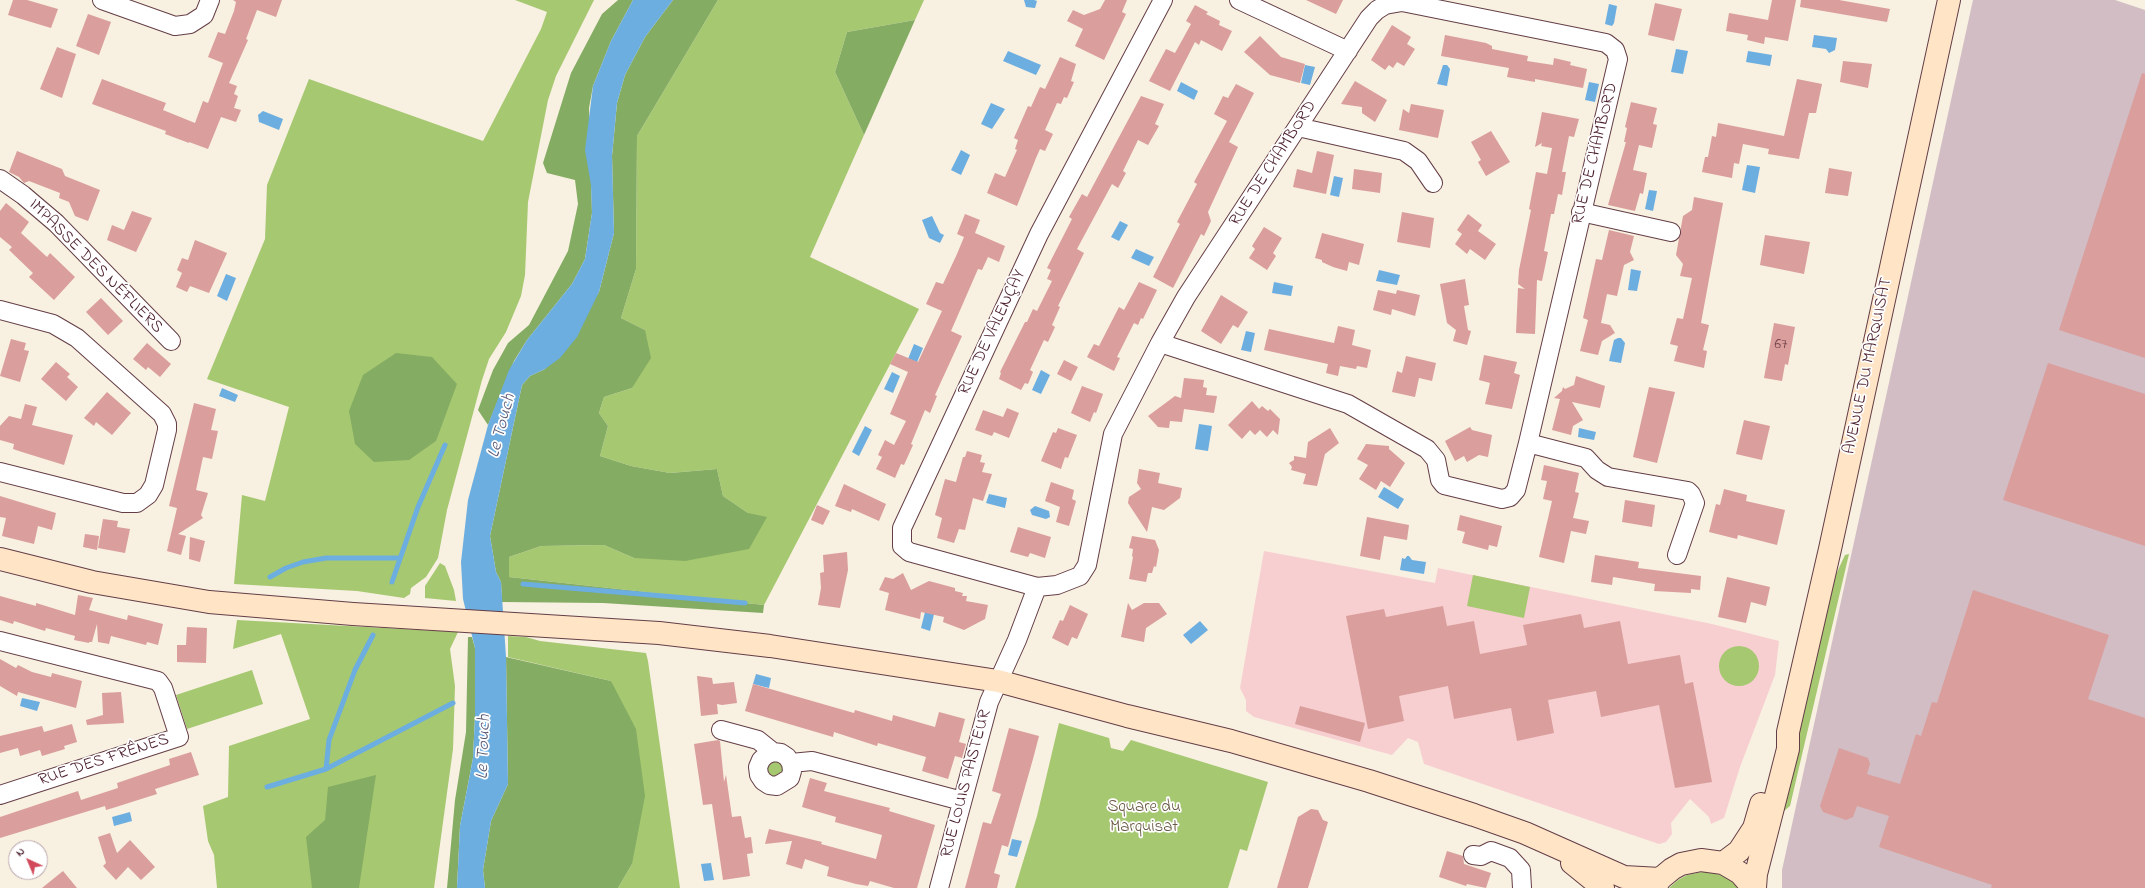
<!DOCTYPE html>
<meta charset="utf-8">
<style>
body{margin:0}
#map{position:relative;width:2145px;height:888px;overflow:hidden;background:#f8f0e1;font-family:"Indie Flower",sans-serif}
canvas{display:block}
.north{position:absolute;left:8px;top:840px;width:40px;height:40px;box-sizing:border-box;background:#fff;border:1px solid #b7a5aa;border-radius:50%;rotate:316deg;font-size:11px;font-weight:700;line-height:16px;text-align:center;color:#4a1f2b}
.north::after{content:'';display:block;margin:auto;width:14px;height:18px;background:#d1495b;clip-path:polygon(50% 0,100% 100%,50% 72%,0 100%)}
</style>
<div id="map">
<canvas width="2145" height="888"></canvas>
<div class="north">N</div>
</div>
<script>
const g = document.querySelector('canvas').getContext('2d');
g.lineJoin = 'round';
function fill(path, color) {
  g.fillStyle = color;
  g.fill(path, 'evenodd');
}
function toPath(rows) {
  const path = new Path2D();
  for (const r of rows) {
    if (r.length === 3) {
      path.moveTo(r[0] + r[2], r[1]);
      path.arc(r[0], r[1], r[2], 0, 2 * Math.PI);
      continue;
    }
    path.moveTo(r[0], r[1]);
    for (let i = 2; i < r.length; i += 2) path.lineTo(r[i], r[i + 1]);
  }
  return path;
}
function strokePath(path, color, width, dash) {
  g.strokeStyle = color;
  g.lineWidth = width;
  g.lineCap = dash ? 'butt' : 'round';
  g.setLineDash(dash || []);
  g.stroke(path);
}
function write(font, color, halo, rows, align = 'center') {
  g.font = font + ' "Indie Flower",sans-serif';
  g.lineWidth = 3.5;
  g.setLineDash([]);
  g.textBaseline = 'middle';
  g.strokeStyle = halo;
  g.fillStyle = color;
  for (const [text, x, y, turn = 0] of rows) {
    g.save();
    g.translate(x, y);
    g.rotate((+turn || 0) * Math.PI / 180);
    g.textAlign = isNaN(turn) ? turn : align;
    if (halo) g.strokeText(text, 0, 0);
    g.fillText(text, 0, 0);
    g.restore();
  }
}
fill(toPath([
 [1264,551,1435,583,1438,568,1712,624,1779,641,1775,675,1740,767,1724,818,1711,824,1709,817,1690,799,1671,823,1672,834,1666,842,1659,844,1424,764,1418,742,1408,738,1392,755,1254,717,1246,711,1246,700,1240,688]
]), '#f7cfd0');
fill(toPath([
 [1973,0,2115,0,2145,10,2145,888,1782,888,1782,870]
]), '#d2bdc5');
fill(toPath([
 [515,0,594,0,556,76,548,100,528,202,525,275,521,296,506,332,489,359,482,380,447,510,438,558,426,577,411,588,410,594,404,598,357,591,234,584,242,495,265,501,289,407,207,379,265,239,267,185,309,79,483,141,541,29,547,12],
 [718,0,924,0,915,20,847,32,835,72,864,135,810,257,919,309,764,605,509,577,509,557,541,546,604,545,634,558,748,513,723,496,717,469,670,473,631,466,600,456,608,426,599,413,604,397,632,388,645,330,621,318,636,269,637,136],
 [1849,554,1790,806,1784,811,1780,811,1825,598,1845,555],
 [440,563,445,566,454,590,456,601,425,598,425,586],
 [1473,575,1530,587,1524,618,1467,606],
 [237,620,458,632,450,649,455,686,453,749,434,888,217,888,214,855,208,841,203,806,228,797,229,746,310,719,281,634,233,649],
 [508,636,526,637,540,641,646,653,648,661,680,888,618,888,632,864,611,681,508,657],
 [1739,666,20],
 [252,670,263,704,187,729,176,695],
 [1059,723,1109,738,1111,748,1123,751,1131,740,1268,782,1247,851,1240,849,1228,888,1015,888,1037,816],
 [778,760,785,770,780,777,768,776,767,764],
 [1707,871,1727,877,1740,888,1669,888,1678,880,1687,875]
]), '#a6c871');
fill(toPath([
 [618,0,633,0,611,41,593,86,589,108,592,213,585,259,572,284,527,340,514,361,488,425,478,410,493,370,508,343,529,325,568,251,578,204,575,180,547,173,543,163,571,73,602,14],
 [673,0,718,0,637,136,636,269,621,318,645,330,651,358,632,388,604,397,599,413,608,426,600,456,631,466,670,473,717,469,723,496,748,513,767,517,749,549,685,561,634,558,604,545,541,546,509,557,509,577,764,605,763,613,603,603,502,602,501,582,496,572,490,536,522,385,530,376,545,369,599,292,614,233,612,156,617,103,625,75,645,37],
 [915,20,864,135,835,72,847,32],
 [396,353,432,357,457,384,436,441,409,460,374,462,355,444,349,411,363,375],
 [468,637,472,637,475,648,475,716,473,758,460,826,457,888,447,888,455,800,466,732],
 [506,657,611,681,636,729,645,796,632,864,618,888,485,888,483,870,491,821,508,784],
 [376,775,359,888,312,888,306,837,325,820,328,787]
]), '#84ac63');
fill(toPath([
 [633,0,673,0,645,37,625,75,617,103,612,156,614,233,599,292,577,337,560,358,545,369,530,376,522,385,490,536,496,572,501,582,506,657,508,784,491,821,483,870,485,888,457,888,460,826,473,758,475,716,475,648,463,599,461,562,468,500,488,425,509,370,527,340,572,284,585,259,592,213,591,185,585,150,593,86,611,41],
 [1024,0,1034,0,1037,1,1035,8,1026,7],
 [1609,4,1617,6,1614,23,1612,26,1605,24],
 [1814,35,1837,38,1835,50,1829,53,1826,49,1812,47],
 [1676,49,1688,51,1683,74,1671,72],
 [1008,51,1041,65,1036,75,1003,61],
 [1748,51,1772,55,1770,66,1746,62],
 [1305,65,1315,67,1310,85,1301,83],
 [1443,65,1447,65,1450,69,1447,86,1437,84],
 [1181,82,1198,91,1194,100,1177,91],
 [1589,82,1599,84,1595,102,1585,100],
 [991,103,1005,109,992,129,981,124],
 [263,111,283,119,279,130,259,122,258,115],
 [961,150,970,155,961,175,951,170],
 [1747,165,1760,167,1755,193,1742,190],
 [1334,176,1343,178,1339,197,1330,195],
 [1649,190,1657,191,1653,211,1645,209],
 [932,216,940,233,944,235,940,243,929,238,922,220],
 [1120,221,1128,225,1119,241,1111,237],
 [1136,249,1154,257,1149,266,1131,258],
 [1631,269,1641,271,1637,291,1628,290],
 [1379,270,1400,275,1397,285,1376,281],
 [226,274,236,278,227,301,217,296],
 [1274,282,1293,286,1291,296,1272,293],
 [1246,331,1255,333,1251,352,1241,350],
 [1618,338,1621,338,1625,343,1621,363,1609,361,1614,340],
 [914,344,923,348,915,367,906,364],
 [1041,370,1050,375,1041,394,1032,390],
 [892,372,900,376,893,393,884,389],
 [222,388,238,395,235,402,219,396],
 [1199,424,1212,426,1208,451,1195,449],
 [865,426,872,430,859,456,852,452],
 [1579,428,1596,432,1594,440,1578,437],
 [1384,487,1404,499,1398,509,1378,497],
 [989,494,1007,498,1005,508,986,503],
 [1035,506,1049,511,1050,517,1046,519,1032,515,1030,510],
 [1407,556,1409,556,1412,560,1426,562,1424,574,1400,570,1402,558,1405,559],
 [926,608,935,610,930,631,921,628],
 [1200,621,1208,630,1191,644,1183,635],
 [756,674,771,678,769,688,753,684],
 [22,698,40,702,37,711,20,706],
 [130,812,132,821,114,826,112,817],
 [1012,839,1022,841,1017,857,1008,855],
 [711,863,714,880,704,881,701,864]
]), '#6caee0');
strokePath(toPath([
 [270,577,286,568,303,562,326,558,400,558],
 [392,582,418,507,445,445],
 [523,584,745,603],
 [326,769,329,740,355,670,373,635],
 [267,787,326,769,453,703]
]), '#6caee0', 5);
fill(toPath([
 [13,0,27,0,58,9,51,28,8,15],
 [233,0,282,0,276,17,257,10,246,39,248,40,229,83,237,86,234,94,238,96,234,108,241,110,236,122,221,117,208,149,189,142,189,143,165,134,166,131,92,104,102,79,166,103,163,110,195,123,203,101,208,103,223,63,208,57,218,32,225,34,234,11,236,2],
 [1105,0,1127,0,1122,12,1126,14,1104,60,1075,46,1083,29,1067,21,1073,10,1084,15,1100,9],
 [1306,0,1343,0,1336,14],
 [1772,0,1796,0,1788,41,1765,37,1764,44,1747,40,1748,35,1726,31,1729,13,1768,20],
 [1801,0,1839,0,1890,9,1887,22,1800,7],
 [1655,3,1682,9,1674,41,1648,35],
 [1195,5,1208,12,1206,14,1220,21,1219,25,1232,31,1222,51,1201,40,1199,45,1195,42,1170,91,1149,81,1166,49,1175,53,1191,24,1186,21],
 [88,14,111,22,99,55,76,46],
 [1392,25,1411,37,1407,44,1415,49,1404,66,1397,62,1393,68,1389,65,1385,70,1371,60],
 [1445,35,1486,43,1492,46,1492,49,1528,56,1527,61,1553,65,1554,58,1571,62,1570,65,1587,69,1583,88,1535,79,1535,82,1507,77,1509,68,1441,56],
 [1260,36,1281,57,1305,64,1300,83,1270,75,1244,52],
 [57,47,76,54,62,98,40,89],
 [1060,57,1076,64,1071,81,1074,82,1067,98,1064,97,1061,104,1057,103,1045,130,1053,134,1045,151,1040,149,1036,158,1017,206,987,193,995,173,1005,177,1017,150,1015,149,1018,140,1014,138,1028,106,1031,107,1040,87,1045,89],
 [1843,61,1872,64,1868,88,1840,82],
 [2142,73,2145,74,2145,358,2059,330],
 [1797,79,1822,84,1816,113,1809,113,1799,159,1768,154,1769,149,1743,144,1739,164,1734,163,1732,178,1702,172,1705,157,1708,157,1712,136,1716,137,1718,123,1784,136],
 [1355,81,1387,100,1375,122,1362,113,1362,107,1341,104],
 [1236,84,1254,93,1229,142,1238,147,1208,212,1211,221,1204,236,1201,234,1173,288,1153,277,1180,224,1177,222,1197,184,1194,182,1227,121,1214,114,1223,96,1228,98],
 [1141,96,1164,104,1155,124,1159,126,1148,145,1138,140,1123,171,1126,173,1118,188,1112,184,1077,249,1084,253,1058,306,1060,307,1052,325,1055,327,1048,342,1044,340,1030,370,1033,372,1028,384,1025,383,1021,390,999,379,1001,373,1000,372,1025,322,1027,322,1033,309,1037,311,1052,281,1047,279,1051,270,1047,268,1072,219,1069,217,1082,194,1087,197],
 [1631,102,1657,108,1653,124,1657,125,1652,148,1639,145,1633,170,1647,173,1643,194,1640,193,1635,211,1608,205,1626,142,1624,142,1627,128,1625,127],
 [1411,104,1444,110,1438,138,1399,130,1403,109,1409,113],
 [1542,112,1579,119,1574,137,1569,136,1562,172,1566,172,1562,195,1558,194,1554,214,1551,214,1544,251,1548,252,1542,281,1537,280,1535,334,1516,333,1518,288,1525,289,1518,284,1519,270,1531,210,1529,209,1536,172,1547,174,1552,148,1541,146,1542,143,1535,147],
 [1491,131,1510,162,1486,176,1478,162,1481,160,1471,142],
 [17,151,62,169,65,176,100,190,88,221,75,216,69,202,59,198,60,193,29,181,24,183,19,177,9,172],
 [1317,151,1334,155,1326,194,1293,187,1297,169,1312,173],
 [1829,168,1852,172,1848,196,1825,193],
 [1354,169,1382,173,1380,193,1352,189],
 [1694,197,1723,203,1701,323,1709,325,1703,350,1707,351,1704,368,1674,361,1678,346,1670,344,1677,318,1683,319,1692,278,1680,276,1683,264,1676,255,1683,216,1692,210],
 [6,203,29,222,21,233,47,257,50,253,75,277,54,300,29,277,33,273,9,250,12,247,0,237,0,211],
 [132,211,152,218,136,252,107,240,112,225,124,230],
 [1402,212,1434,218,1430,248,1397,242],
 [965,214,980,220,975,233,1005,246,999,262,988,257,982,270,978,269,951,331,962,336,935,395,937,396,930,413,925,410,911,444,913,445,904,465,901,464,895,478,876,469,882,457,878,455,885,440,894,445,906,421,890,414,908,372,890,364,896,353,918,362,942,311,926,304,936,282,943,284,957,254,964,237,957,234],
 [1468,214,1482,225,1478,231,1496,244,1485,260,1470,249,1467,254,1455,244,1462,234,1457,230],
 [1264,227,1282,238,1273,253,1276,256,1267,270,1249,258,1255,249,1252,246],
 [1609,230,1634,236,1630,252,1634,260,1624,265,1617,296,1607,294,1601,323,1610,325,1615,333,1602,341,1598,355,1580,351,1588,320,1583,318,1596,259,1602,260],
 [1322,233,1364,244,1359,265,1349,262,1347,271,1333,267,1322,262,1322,260,1315,258],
 [1765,235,1810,242,1804,274,1760,265],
 [195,240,227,253,209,293,190,286,187,292,176,287,182,273,177,270,182,258,188,260],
 [1465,279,1469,305,1464,306,1468,330,1471,331,1467,345,1453,341,1456,330,1447,323,1440,284],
 [1139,282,1157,290,1143,319,1141,318,1138,325,1134,323,1117,357,1120,358,1114,371,1087,357,1094,344,1099,346,1119,307,1124,310],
 [1378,290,1396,294,1397,290,1420,295,1415,316,1392,309,1391,315,1373,310],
 [1221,295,1248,312,1238,328,1233,325,1221,344,1201,331],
 [101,298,123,321,108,335,86,312],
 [1774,323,1795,327,1788,365,1785,364,1782,381,1764,378],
 [1338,326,1355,330,1352,345,1371,350,1367,368,1357,366,1356,369,1340,366,1338,376,1326,373,1328,364,1264,350,1269,329,1334,343],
 [11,339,26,343,24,350,29,351,20,382,0,376],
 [147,343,171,364,160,377,148,367,146,370,133,359],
 [1484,355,1517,362,1514,373,1520,375,1512,409,1485,404,1490,383,1479,380],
 [1406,356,1436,363,1432,381,1419,378,1415,397,1392,392,1397,371,1402,373],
 [1064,360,1078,367,1071,381,1057,374],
 [56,362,70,374,67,377,78,387,66,401,41,379],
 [2048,363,2145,394,2145,546,2003,500],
 [1576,376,1605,386,1600,408,1572,402,1583,420,1573,426,1571,435,1552,430,1560,399,1554,398,1562,391,1563,387,1565,389,1574,385],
 [1184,378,1204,380,1203,387,1207,388,1206,395,1217,396,1214,413,1184,409,1182,422,1170,421,1169,428,1158,427,1148,416,1175,396,1181,398],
 [1082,386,1103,394,1096,413,1094,412,1090,422,1071,413],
 [1649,387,1675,392,1657,463,1633,457],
 [107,392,131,413,112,435,96,422,94,426,84,418],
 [1252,401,1259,409,1262,406,1268,411,1270,409,1280,419,1278,435,1273,430,1267,437,1260,430,1255,435,1250,430,1242,439,1228,425],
 [194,403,216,409,211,430,218,431,212,459,203,457,196,490,208,493,201,515,203,518,178,534,186,536,181,555,167,551,177,508,169,506],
 [25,404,37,407,32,425,73,435,64,465,22,452,13,449,14,444,0,440,0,426,9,416,21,419],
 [1007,408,1019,413,1009,438,994,432,992,436,975,430,983,410,1003,417],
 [1744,420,1770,426,1762,460,1736,454],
 [1470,427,1472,430,1492,435,1488,457,1479,455,1467,462,1464,456,1455,461,1445,441],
 [1058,428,1077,435,1068,458,1065,457,1061,469,1041,461,1053,432,1056,433],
 [1330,428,1339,443,1325,454,1317,486,1303,484,1306,474,1291,470,1292,467,1289,463,1294,460,1294,456,1306,458,1308,442],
 [1366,444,1389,446,1389,449,1405,463,1390,487,1381,481,1376,490,1359,479,1368,465,1357,459],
 [967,451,982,455,980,462,985,463,982,472,992,474,983,501,973,498,965,530,959,529,954,543,937,538,942,518,935,515,945,479,956,482,963,457,965,457],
 [1544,465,1579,473,1575,492,1579,493,1573,518,1589,521,1586,534,1571,531,1564,563,1539,557,1552,501,1543,499,1547,481,1541,480],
 [1139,469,1160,473,1158,483,1182,488,1180,498,1164,510,1152,507,1147,532,1128,503,1129,497,1141,489,1137,483],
 [1051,482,1074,490,1072,499,1076,501,1069,526,1056,522,1060,507,1045,501],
 [844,484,886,504,879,521,852,509,851,512,835,506],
 [1724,489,1747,495,1746,501,1785,510,1777,545,1738,535,1737,539,1709,532,1716,504,1720,505],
 [0,496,56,513,52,530,38,526,34,544,2,536,6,518,0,517],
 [1625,500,1655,505,1652,527,1622,522],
 [817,505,830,511,823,525,811,520],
 [1460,515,1502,526,1497,547,1489,545,1488,550,1462,543,1465,532,1457,530],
 [1367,517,1409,525,1407,540,1384,536,1380,560,1360,556],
 [103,519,118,521,117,527,130,529,125,553,98,548],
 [1018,527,1051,537,1045,558,1030,553,1028,557,1010,552],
 [85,534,99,536,97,550,83,547],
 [1132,536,1155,540,1159,550,1156,567,1154,566,1152,573,1148,573,1146,582,1129,579,1133,557,1132,556,1133,549,1129,548],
 [190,537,205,541,200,562,189,559],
 [847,552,848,570,840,608,818,605,821,588,820,573,824,572,823,555],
 [1595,555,1639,562,1638,568,1701,576,1700,590,1691,589,1691,593,1654,591,1655,584,1613,577,1612,585,1591,582],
 [903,573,911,590,929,581,955,588,955,591,963,593,962,596,967,596,966,601,988,605,985,619,964,630,943,622,944,617,921,612,920,619,885,610,889,593,879,590,885,577,893,579],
 [1727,577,1770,587,1766,606,1751,602,1746,623,1718,617],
 [1973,590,2109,635,2088,699,2145,718,2145,888,1991,888,1992,885,1879,847,1889,816,1857,806,1853,817,1846,820,1823,812,1820,806,1839,748,1868,758,1870,764,1867,774,1900,784,1916,734,1921,736,1932,702,1937,703],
 [78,595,93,598,89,610,127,620,128,615,163,624,158,645,147,642,146,645,111,636,109,644,98,642,97,624,92,642,89,642,89,643,74,640,75,636,46,628,45,631,14,621,13,624,0,620,0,596,36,606,36,603,75,615],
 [1128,603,1132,610,1144,603,1159,603,1167,614,1146,628,1144,642,1121,637],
 [1070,605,1088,614,1077,639,1072,637,1068,646,1052,638,1060,620,1063,621],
 [1443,606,1447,626,1474,621,1480,654,1527,645,1523,625,1581,614,1584,628,1620,621,1628,664,1680,655,1685,684,1693,682,1712,782,1675,788,1659,705,1601,717,1596,691,1548,700,1554,733,1517,741,1511,708,1454,719,1448,686,1399,696,1404,721,1368,729,1346,616,1384,609,1386,617],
 [187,627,207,628,206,663,177,662,177,645,186,645],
 [0,659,16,668,18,665,32,672,51,677,52,673,82,681,76,708,18,692,17,696,0,686],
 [697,676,712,678,713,684,734,682,737,703,722,705,717,704,718,714,701,716],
 [753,684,854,713,855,710,892,721,893,715,935,727,939,712,965,719,959,742,966,744,962,758,955,756,948,779,922,771,926,757,878,743,877,746,834,732,833,737,745,711],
 [121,692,124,723,87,725,86,720,103,715,102,693],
 [1300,706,1365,723,1360,742,1295,724],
 [72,724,77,742,64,746,65,749,42,756,40,750,20,756,18,748,0,753,0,736,42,726,44,732],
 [1009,728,1039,736,1033,759,1008,847,1002,845,994,873,1000,875,997,888,965,888,983,822,991,824,1001,794,992,791],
 [718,740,720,741,724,782,726,775,732,817,741,816,745,838,751,837,753,853,747,854,750,876,723,880,712,804,703,805,694,744],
 [191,752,199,775,155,789,157,794,116,807,106,810,105,806,0,838,0,817,78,791,81,800,118,788,117,783,170,765,169,759],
 [810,778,827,783,824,791,890,808,889,811,935,825,917,888,894,888,870,881,868,886,856,884,827,876,829,867,805,859,802,869,786,864,792,841,765,844,769,829,822,842,821,844,876,859,882,835,835,822,836,817,802,807],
 [1311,809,1318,810,1323,820,1328,822,1308,888,1277,888,1298,817],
 [110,833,117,853,130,840,155,867,141,880,128,867,116,880,103,866,106,863,98,837],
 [1447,851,1463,856,1464,864,1491,873,1486,888,1467,884,1466,886,1439,877],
 [63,871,77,888,42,888]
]), '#da9e9c');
const minor = toPath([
 [102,0,175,26,190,24,204,15,210,0],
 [1239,0,1348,51],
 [1298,127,1404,151,1418,161,1433,183],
 [0,179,23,195,56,223,171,341],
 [1581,212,1671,232],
 [0,310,53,324,77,338,162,414,167,424,167,430,154,485,148,495,137,503,123,503,0,472],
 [1160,343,1348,404,1427,449,1436,460,1440,480,1444,485,1502,499,1510,497,1516,490,1528,443,1618,59,1615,50,1606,43,1402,2,1385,5,1377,10,1369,18,1186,297,1160,343,1113,434,1087,565,1080,576,1057,585,1037,587,909,552,902,546,902,528,1039,234,1163,0],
 [1528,443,1586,458,1597,470,1608,477,1688,491,1691,494,1695,503,1677,555],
 [0,641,158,681,163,688,179,737,0,795],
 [721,730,758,740,773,752],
 [791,763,792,771,790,778,777,786,769,785,763,781,759,775,758,767,761,760,766,755,773,752,781,753,787,757,791,763,812,761,962,801],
 [1473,855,1481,856,1491,851,1510,858,1521,870,1522,888],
 [939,888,989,702,1017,640,1037,587]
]);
const secondary = toPath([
 [0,559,92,582,209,602,353,614,659,633,770,646,998,681,1127,716,1231,741,1369,781,1474,815,1525,833,1624,877,1660,879],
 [1572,863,1603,888],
 [1723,863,1739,851,1754,828,1761,804],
 [1655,888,1660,879,1672,869,1681,864,1701,860,1723,863,1740,873,1753,888],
 [1755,888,1756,874,1788,749,1788,732,1830,549,1949,0]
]);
strokePath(minor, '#643e46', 20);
strokePath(secondary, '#643e46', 24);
strokePath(minor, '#fff', 18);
strokePath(secondary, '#ffe4c6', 22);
write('15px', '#6e3f47', null, [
 ["67",1781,346]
]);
write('17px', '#4a1f2b', '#fff', [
 ["RUE DE CHAMBORD",1596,154,-76],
 ["RUE DE CHAMBORD",1274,164,-57],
 ["IMPASSE DES NÉFLIERS",95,267,45],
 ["RUE DE VALENÇAY",993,333,-65],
 ["AVENUE DU MARQUISAT",1869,366,-78],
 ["RUE DES FRÊNES",104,761,-18],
 ["RUE LOUIS PASTEUR",967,784,-75]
]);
write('17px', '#6a5a44', '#fff', [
 ["Square du",1144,808],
 ["Marquisat",1144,828]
]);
write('italic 18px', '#585873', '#fff', [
 ["Le Touch",503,426,-75],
 ["Le Touch",485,747,-88]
]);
</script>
